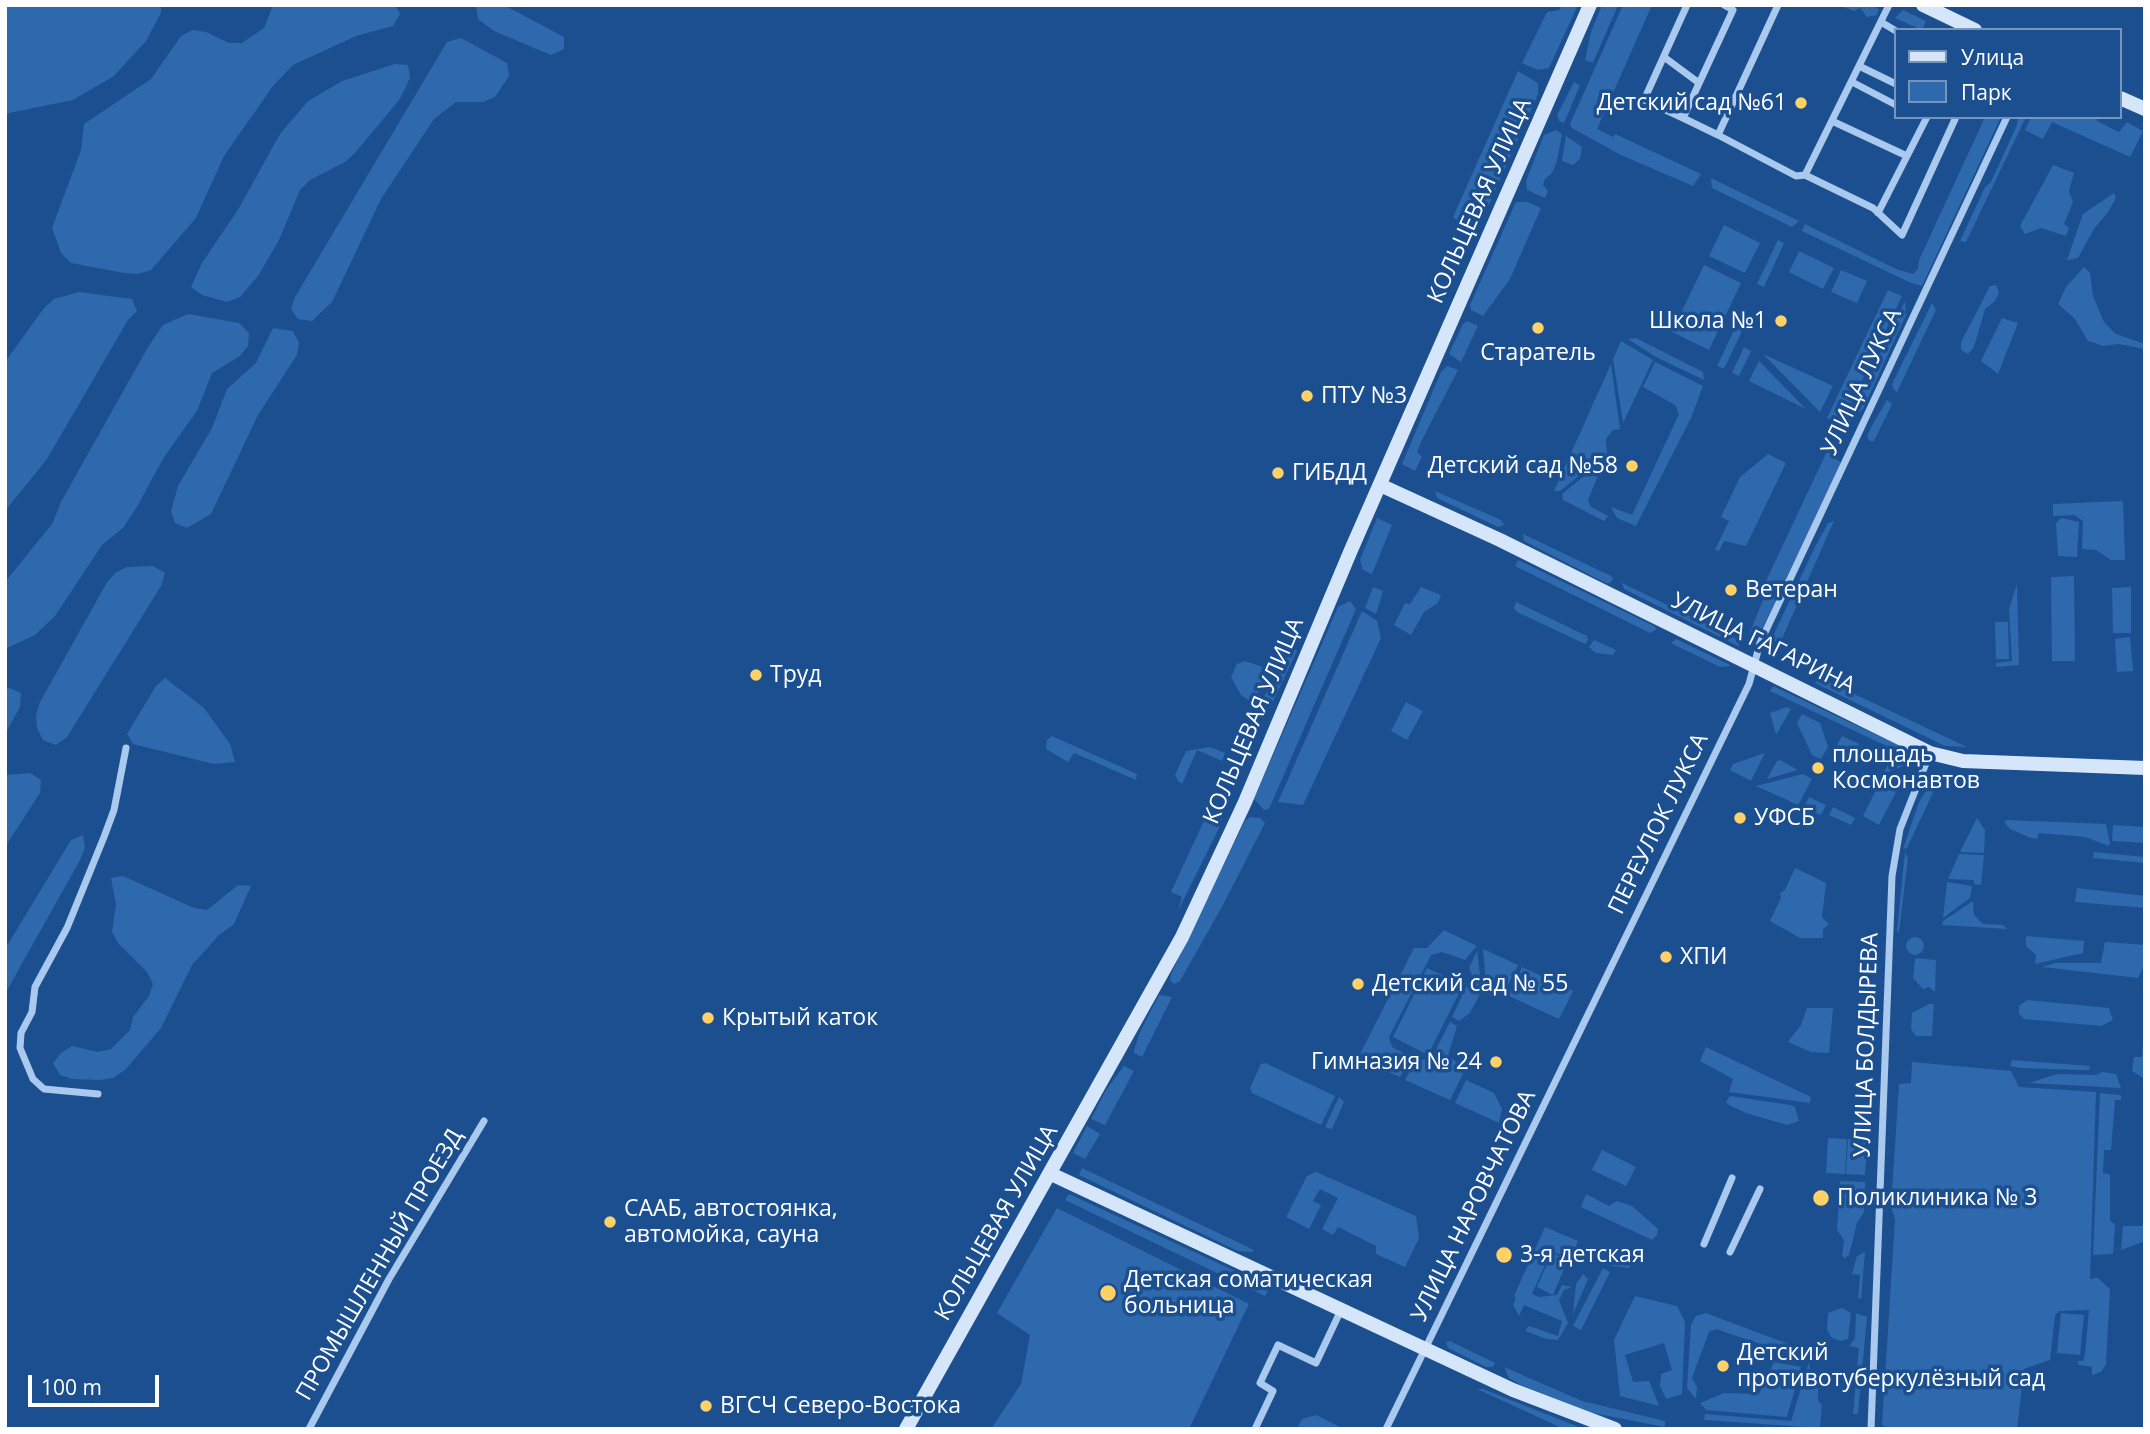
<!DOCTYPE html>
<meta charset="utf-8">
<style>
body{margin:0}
#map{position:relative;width:2150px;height:1434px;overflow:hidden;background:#1b4f8f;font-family:"Open Sans",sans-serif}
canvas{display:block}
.frame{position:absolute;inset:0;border:7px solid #fff;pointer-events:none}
.legend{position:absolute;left:1894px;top:28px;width:228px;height:91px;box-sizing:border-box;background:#1b4f8f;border:2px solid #7695bc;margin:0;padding:9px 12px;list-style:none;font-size:21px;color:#fff}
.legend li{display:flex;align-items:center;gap:14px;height:35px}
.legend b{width:35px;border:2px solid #7695bc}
.scale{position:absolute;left:28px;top:1375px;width:131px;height:32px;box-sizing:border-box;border:4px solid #fff;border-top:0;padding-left:9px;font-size:21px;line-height:24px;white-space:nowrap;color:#fff;-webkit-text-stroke:5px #1b4f8f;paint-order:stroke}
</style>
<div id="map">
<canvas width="2150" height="1434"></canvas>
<div class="frame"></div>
<ul class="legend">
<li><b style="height:9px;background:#d6e6fa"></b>Улица</li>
<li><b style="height:19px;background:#2e69ad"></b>Парк</li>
</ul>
<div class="scale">100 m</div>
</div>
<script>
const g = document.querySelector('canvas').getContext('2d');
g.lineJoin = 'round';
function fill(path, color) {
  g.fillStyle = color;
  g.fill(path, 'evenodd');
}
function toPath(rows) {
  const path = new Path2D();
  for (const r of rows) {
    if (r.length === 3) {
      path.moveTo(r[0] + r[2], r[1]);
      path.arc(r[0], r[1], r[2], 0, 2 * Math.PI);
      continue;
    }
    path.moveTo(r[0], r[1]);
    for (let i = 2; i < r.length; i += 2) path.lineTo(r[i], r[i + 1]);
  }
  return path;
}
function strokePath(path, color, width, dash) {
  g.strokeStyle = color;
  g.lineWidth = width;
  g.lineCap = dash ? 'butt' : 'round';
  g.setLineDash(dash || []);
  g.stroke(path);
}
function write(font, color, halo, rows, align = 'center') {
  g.font = font + ' "Open Sans",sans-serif';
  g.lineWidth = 7;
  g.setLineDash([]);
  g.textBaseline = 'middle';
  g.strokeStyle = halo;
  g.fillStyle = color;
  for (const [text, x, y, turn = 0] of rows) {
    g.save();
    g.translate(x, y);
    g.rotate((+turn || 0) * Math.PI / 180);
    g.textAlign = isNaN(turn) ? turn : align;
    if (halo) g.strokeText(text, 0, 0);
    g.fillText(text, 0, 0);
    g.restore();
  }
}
fill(toPath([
 [5,5,161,5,161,13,146,41,114,76,73,100,9,113,5,117],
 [273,5,395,5,400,14,393,26,356,36,293,65,273,86,224,156,196,218,151,270,138,274,124,273,71,263,61,253,52,228,81,150,84,124,151,79,181,36,193,30,206,32,229,43,242,43,264,28],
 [476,5,504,5,564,37,564,49,551,55,494,31,478,19],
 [1562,5,1578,5,1549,68,1538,70,1522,63,1547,12,1559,10],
 [1602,5,1618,5,1593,63,1585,60,1591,32],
 [1623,5,1652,5,1597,129,1613,137,1615,134,1701,174,1693,186,1621,155,1572,128,1570,124],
 [1839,5,1870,5,1879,9,1877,15,1867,17,1860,8,1854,11],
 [1903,10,1926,21,1922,30,1895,18],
 [461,38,507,63,509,76,495,97,483,102,456,102,434,119,381,199,332,302,312,321,298,319,291,309,295,297,447,42],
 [395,64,408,65,410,78,400,99,355,153,345,162,310,180,300,190,279,240,258,276,240,297,227,302,202,295,191,287,202,263,239,208,280,134,308,101,342,81],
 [1518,71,1538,83,1538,94,1476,234,1453,217],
 [1574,82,1580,85,1564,123,1559,121,1557,115],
 [1985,117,2001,117,1922,286,1911,283,1802,231,1805,224,1896,269,1913,274,1918,269,1919,260],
 [2018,117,2026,117,1966,242,1960,241,1985,187,1991,182,2017,125],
 [2031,117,2097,117,2097,121,2119,132,2127,122,2143,131,2130,157,2052,122,2043,139,2025,130],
 [1556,130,1562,134,1557,161,1552,173,1545,179,1543,185,1548,191,1545,198,1527,190,1526,181,1544,135],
 [1566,136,1582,147,1580,159,1573,165,1562,161],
 [2053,165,2074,173,2069,191,2073,202,2064,224,2069,228,2066,236,2041,228,2025,234,2020,226],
 [1711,178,1799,221,1792,227,1712,188],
 [2114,193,2116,198,2108,212,2094,229,2078,258,2067,260,2083,214],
 [1516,202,1528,202,1541,208,1510,279,1483,316,1471,310,1470,305],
 [1724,225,1760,243,1745,273,1709,256],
 [1778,240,1784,243,1764,287,1757,284],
 [1799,251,1834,268,1823,289,1789,272],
 [1704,265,1741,283,1709,350,1672,332],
 [2084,267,2090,273,2093,296,2104,322,2116,334,2145,344,2145,349,2119,344,2103,346,2088,341,2075,319,2058,304,2066,287],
 [1841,270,1867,281,1857,303,1831,292],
 [1996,285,1999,293,1995,301,1985,309,1974,347,1968,354,1961,350,1961,342,1990,286],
 [1888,290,1902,296,1841,425,1827,418],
 [79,292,132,299,137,311,128,320,47,459,5,511,5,362,44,308,54,299],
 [1905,301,1906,315,1863,409,1846,425],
 [1932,303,1936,310,1897,392,1894,390,1892,384],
 [188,314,239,323,249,333,248,346,240,356,212,373,197,411,164,457,138,505,123,528,102,545,55,616,35,635,5,649,5,582,52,524,62,500,148,347,163,325],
 [2002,318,2018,323,1998,374,1981,361],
 [1467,321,1478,326,1461,362,1449,354,1463,324],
 [1737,324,1744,327,1724,369,1717,366],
 [273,328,293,331,299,343,297,355,258,415,211,514,187,528,175,523,171,511,178,486,212,428,227,389,256,363],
 [1636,338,1703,372,1704,380,1656,357,1628,339],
 [1621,341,1653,360,1623,423,1613,359],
 [1744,347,1751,351,1739,376,1732,373],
 [1763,354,1833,386,1820,412],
 [1759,361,1806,409,1749,381],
 [1655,362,1703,386,1691,418,1636,526,1617,518,1611,507,1632,515,1679,414,1675,405,1643,387],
 [1611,364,1620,429,1613,430,1606,439,1607,453,1560,491,1554,491],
 [1447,366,1458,370,1422,440,1417,452,1422,457,1415,471,1402,464,1441,372],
 [1887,400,1892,404,1874,441,1870,441,1867,437,1870,429],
 [1830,445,1837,460,1842,463,1759,635,1754,636,1750,632,1767,590,1765,583],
 [1768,454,1786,463,1746,546,1724,541,1719,551,1715,550,1729,521,1721,517,1740,477],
 [1605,459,1588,500,1591,507,1608,516,1604,521,1563,500,1562,494],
 [1435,491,1501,520,1504,525,1498,527,1437,498],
 [2123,501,2125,560,2111,560,2096,550,2082,549,2083,521,2074,515,2053,516,2053,504],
 [1377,518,1392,525,1372,574,1363,570,1360,560],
 [2061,518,2079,522,2077,557,2058,556,2056,523],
 [1834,521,1781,641,1775,641,1772,638,1815,547,1828,523],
 [1523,534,1611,576,1613,579,1610,583,1606,583,1524,541],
 [1518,560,1654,626,1657,629,1650,633,1515,566],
 [153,566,165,573,161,586,67,737,56,745,43,740,37,728,36,715,40,702,106,584,115,573,127,567],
 [2074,576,2075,661,2052,661,2051,577],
 [1622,583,1735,638,1740,647,1624,589],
 [2017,584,2019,665,1996,667,1996,663,2012,661,2009,609],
 [1373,587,1383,591,1376,614,1365,608],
 [1421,587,1441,595,1438,603,1424,612,1411,635,1394,625,1405,603,1410,604],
 [2131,587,2131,633,2113,633,2112,588],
 [1350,601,1356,609,1269,809,1264,810,1254,799,1338,607],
 [1516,602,1587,636,1588,640,1585,644,1517,612,1514,608],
 [1362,611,1377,621,1381,638,1303,805,1278,802],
 [1995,622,2008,622,2009,659,1996,659],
 [2130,637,2133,671,2117,672,2115,639],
 [1676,639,1730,665,1730,666,1720,667,1681,648,1671,643],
 [1594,640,1616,650,1613,655,1596,653,1589,647],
 [1293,647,1297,651,1270,708,1261,702],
 [1245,661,1269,669,1253,703,1241,695,1231,677,1237,664],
 [1818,677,1967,747,1945,746,1815,683],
 [165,678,204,708,230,744,235,762,214,764,133,744,127,734,156,686],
 [1773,686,1919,755,1916,760,1770,691],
 [10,688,21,693,20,707,5,734,5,689],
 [1406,702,1423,711,1407,740,1391,731],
 [1787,707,1791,709,1776,735,1770,713],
 [1802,714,1820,723,1828,747,1821,759,1812,755,1797,723],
 [1052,736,1137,774,1136,780,1074,753,1068,762,1046,749,1047,740],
 [1842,736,1859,744,1855,754,1837,745],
 [1864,746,1885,756,1880,766,1859,755],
 [1210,747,1225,753,1222,761,1197,750,1182,784,1178,781,1175,775,1186,751],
 [1765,753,1751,781,1730,770,1733,764],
 [1892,757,1909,764,1883,774],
 [1777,761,1780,760,1798,770,1767,779],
 [30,773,41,780,40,793,5,847,5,775],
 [1803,774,1812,779,1798,805,1756,786],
 [1881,780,1898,788,1879,825,1863,816],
 [1933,780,1937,784,1907,848,1903,849,1919,802],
 [1809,797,1826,805,1821,815,1804,808],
 [1833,807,1855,818,1851,825,1829,815],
 [1208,812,1222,817,1222,822,1178,911,1182,897,1171,892],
 [1250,817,1260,818,1265,823,1223,905,1180,981,1174,984,1170,980,1171,974,1245,821],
 [1977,818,1985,830,1984,853,1960,852],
 [2007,820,2106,824,2110,843,2109,846,2085,837,2039,833,2037,839,2031,838,2010,829,2004,822],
 [2113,825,2145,827,2145,843,2112,841],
 [83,835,85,848,80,860,5,994,5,949,71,840],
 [1905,852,1908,858,1899,932,1897,931],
 [2094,852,2145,857,2145,863,2093,858],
 [1959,854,1984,855,1981,885,1974,884,1974,880,1948,879],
 [1795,868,1826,883,1822,917,1829,924,1823,929,1823,938,1800,938,1770,921,1781,898,1780,893,1785,890],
 [123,876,194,908,207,910,238,885,251,886,234,924,219,935,192,965,161,1028,125,1070,113,1078,100,1080,72,1079,60,1075,53,1063,61,1053,72,1046,98,1052,111,1049,130,1030,133,1017,149,996,153,984,147,972,118,943,112,932,116,905,111,878],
 [1947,882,1972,886,1970,898,1943,918],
 [2077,888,2145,896,2145,908,2075,902],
 [1973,901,1974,915,1983,924,2003,925,2007,929,1942,925,1943,921],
 [1444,930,1477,946,1465,960,1442,952,1431,955,1389,1037,1392,1047,1411,1057,1400,1077,1358,1058,1414,948,1427,948],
 [2026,936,2084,941,2083,953,2035,964,2036,955,2026,946],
 [1915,946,9],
 [2105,942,2145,945,2145,963,2138,978,2042,967,2055,963,2101,963],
 [1483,949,1518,965,1505,991,1495,998,1487,994],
 [1477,951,1482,990,1470,1013,1459,1021,1452,1017,1472,975,1469,968],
 [1915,958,1936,960,1935,992,1929,987,1923,989,1913,978],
 [1522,967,1573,991,1559,1019,1509,996],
 [1427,968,1463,985,1428,1055,1393,1037],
 [1159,995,1172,997,1142,1057,1134,1053,1135,1047,1140,1032],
 [2027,1000,2109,1008,2113,1020,2101,1026,2024,1019,2019,1014,2019,1006],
 [1929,1004,1934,1004,1932,1036,1916,1036,1911,1029,1912,1013],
 [1807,1008,1833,1008,1829,1053,1811,1052,1788,1042,1801,1025],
 [1450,1022,1457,1026,1448,1056,1461,1065,1463,1074,1450,1100,1405,1080,1416,1060,1431,1059],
 [2143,1044,2145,1044,2145,1079,2132,1071,2134,1057,2142,1057],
 [1706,1047,1811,1097,1810,1103,1729,1092,1733,1079,1700,1061],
 [2012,1060,2090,1066,2089,1070,2084,1070,2020,1068,2010,1066],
 [1912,1062,2011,1071,2019,1087,2096,1092,2090,1279,2098,1278,2110,1289,2106,1364,2101,1372,2092,1375,2092,1367,2079,1365,2077,1361,2083,1361,2085,1354,2089,1310,2059,1311,2055,1315,2050,1360,2024,1369,2017,1429,1890,1429,1882,1425,1895,1219,1891,1207,1899,1084,1911,1083],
 [1265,1063,1335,1096,1321,1125,1252,1093,1250,1088,1261,1064],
 [1124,1066,1134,1071,1105,1125,1091,1119,1106,1090],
 [2102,1072,2116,1074,2121,1088,2029,1083,2057,1074,2096,1075],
 [1466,1080,1494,1093,1502,1109,1499,1123,1455,1103],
 [2100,1093,2121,1095,2121,1100,2115,1100,2111,1150,2104,1150,2103,1173,2110,1174,2110,1221,2115,1224,2113,1254,2093,1255],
 [1730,1096,1790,1105,1795,1107,1799,1121,1787,1125,1746,1113,1729,1105,1726,1102],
 [1339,1097,1344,1102,1332,1129,1325,1127],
 [1087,1126,1100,1134,1085,1159,1073,1153],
 [1862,1130,1868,1130,1865,1175,1846,1174,1848,1139,1857,1140],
 [1828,1138,1847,1139,1845,1174,1826,1173],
 [1602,1150,1636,1167,1626,1186,1592,1170],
 [1082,1168,1254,1250,1253,1252,1238,1251,1079,1175],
 [1316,1172,1416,1216,1419,1238,1405,1267,1376,1254,1376,1246,1338,1227,1333,1235,1322,1229,1338,1198,1320,1189,1313,1201,1321,1205,1309,1229,1286,1217,1307,1176],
 [1840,1181,1865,1182,1864,1212,1857,1223,1849,1255,1845,1258,1842,1256,1844,1240,1837,1230],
 [1069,1194,1261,1283,1268,1291,1265,1296,1065,1200],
 [1586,1194,1609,1206,1617,1201,1632,1206,1658,1229,1657,1235,1652,1240,1581,1207],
 [1057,1208,1249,1304,1189,1429,991,1429,1021,1384,1030,1335,997,1313],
 [2123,1226,2145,1226,2145,1241,2121,1250],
 [1545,1227,1578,1241,1570,1259,1551,1251,1532,1294,1539,1297,1557,1295,1562,1285,1572,1287,1564,1290,1559,1300,1568,1323,1558,1340,1547,1339,1525,1331,1529,1326,1558,1336,1562,1321,1524,1305,1519,1316,1513,1305,1516,1298,1514,1296],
 [1865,1252,1861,1299,1858,1298,1860,1275,1852,1274,1857,1256],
 [1552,1253,1568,1260,1553,1295,1537,1287],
 [1609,1255,1631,1264,1629,1268,1604,1265],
 [1603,1268,1610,1272,1581,1330,1573,1326],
 [1583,1274,1588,1279,1573,1314,1576,1284],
 [1635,1296,1677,1306,1685,1322,1682,1394,1666,1399,1660,1386,1661,1374,1672,1370,1664,1343,1625,1355,1633,1382,1649,1381,1659,1406,1620,1396,1614,1340],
 [1842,1308,1851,1313,1848,1339,1841,1341,1832,1338,1827,1330,1828,1313],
 [1706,1313,1711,1315,1807,1351,1804,1359,1716,1329,1709,1332,1692,1378,1697,1387,1696,1399,1687,1388,1691,1325,1696,1316],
 [1856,1313,1867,1317,1858,1414,1853,1414,1859,1348,1849,1346,1855,1339],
 [2061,1313,2084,1315,2080,1355,2057,1353],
 [1450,1341,1495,1363,1493,1367,1486,1367,1448,1348,1446,1342],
 [1774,1362,1801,1367,1787,1417,1706,1410,1700,1403,1724,1393,1759,1394],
 [1809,1362,1811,1376,1818,1380,1818,1401,1822,1405,1820,1428,1704,1420,1705,1414,1791,1421],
 [1504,1367,1582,1401,1665,1421,1665,1427,1588,1412,1519,1384,1509,1378],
 [1477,1389,1483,1389,1584,1429,1564,1429],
 [1316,1415,1344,1429,1297,1429,1302,1419]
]), '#2e69ad');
strokePath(toPath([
 [1687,5,1644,100,1683,118,1733,10,1724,5],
 [1881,22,1896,31],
 [1664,57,1699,83],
 [1859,66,1896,84],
 [1852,82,1896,105],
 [1683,118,1718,135,1778,5],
 [1832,121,1907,156],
 [1718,135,1796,176,1805,175,1889,5],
 [1805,175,1873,208,1902,235,1956,117],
 [1878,213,1927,117],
 [98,1094,44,1089,33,1079,20,1048,21,1033,32,1012,35,987,67,928,104,837,114,810,126,748],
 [1704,1244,1732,1178],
 [1730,1252,1760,1189],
 [309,1429,389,1279,484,1121],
 [1255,1429,1273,1391,1260,1383,1278,1345,1316,1363,1341,1310],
 [1386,1429,1749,684,1760,643,2007,117],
 [1871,1429,1892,876,1900,829,1930,753]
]), '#a9c9ee', 7);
strokePath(toPath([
 [1923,5,1975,30],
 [2120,98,2145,109],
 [1380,485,1500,540,1930,753,1963,761,2145,768],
 [1051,1174,1513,1390,1615,1429],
 [906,1429,1182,937,1245,802,1351,550,1590,5]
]), '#d6e6fa', 14);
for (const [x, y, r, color] of [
 [1801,103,7,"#ffd166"],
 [1781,321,7,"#ffd166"],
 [1538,328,7,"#ffd166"],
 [1307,396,7,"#ffd166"],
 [1632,466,7,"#ffd166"],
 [1278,473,7,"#ffd166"],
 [1731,590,7,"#ffd166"],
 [756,675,7,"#ffd166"],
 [1818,768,7,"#ffd166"],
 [1740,818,7,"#ffd166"],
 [1666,957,7,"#ffd166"],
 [1358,984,7,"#ffd166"],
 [708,1018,7,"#ffd166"],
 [1496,1062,7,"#ffd166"],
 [1821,1198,9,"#ffd166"],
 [610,1222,7,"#ffd166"],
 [1504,1255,9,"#ffd166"],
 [1108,1293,9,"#ffd166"],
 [1723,1366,7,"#ffd166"],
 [706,1406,7,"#ffd166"]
]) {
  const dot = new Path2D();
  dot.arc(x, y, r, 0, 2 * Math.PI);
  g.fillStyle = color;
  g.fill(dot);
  strokePath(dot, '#1b4f8f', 2.5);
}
write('23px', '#fff', '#1b4f8f', [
 ["Детский сад №61",1787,103,"right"],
 ["Школа №1",1767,321,"right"],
 ["Старатель",1538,353,"center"],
 ["ПТУ №3",1321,396],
 ["Детский сад №58",1618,466,"right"],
 ["ГИБДД",1292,473],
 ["Ветеран",1745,590],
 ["Труд",770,675],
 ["площадь",1832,755],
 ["Космонавтов",1832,781],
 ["УФСБ",1754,818],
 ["ХПИ",1680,957],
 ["Детский сад № 55",1372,984],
 ["Крытый каток",722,1018],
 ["Гимназия № 24",1482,1062,"right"],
 ["Поликлиника № 3",1837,1198],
 ["СААБ, автостоянка,",624,1209],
 ["автомойка, сауна",624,1235],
 ["3-я детская",1520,1255],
 ["Детская соматическая",1124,1280],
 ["больница",1124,1306],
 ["Детский",1737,1353],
 ["противотуберкулёзный сад",1737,1379],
 ["ВГСЧ Северо-Востока",720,1406]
], 'left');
write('23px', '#fff', '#1b4f8f', [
 ["КОЛЬЦЕВАЯ УЛИЦА",1480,201,-66],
 ["УЛИЦА ЛУКСА",1862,382,-65],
 ["УЛИЦА ГАГАРИНА",1763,644,26],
 ["КОЛЬЦЕВАЯ УЛИЦА",1254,721,-67],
 ["ПЕРЕУЛОК ЛУКСА",1659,824,-64],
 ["УЛИЦА БОЛДЫРЕВА",1867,1045,-88],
 ["УЛИЦА НАРОВЧАТОВА",1474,1206,-64],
 ["КОЛЬЦЕВАЯ УЛИЦА",997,1223,-60],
 ["ПРОМЫШЛЕННЫЙ ПРОЕЗД",380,1265,-60]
]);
</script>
